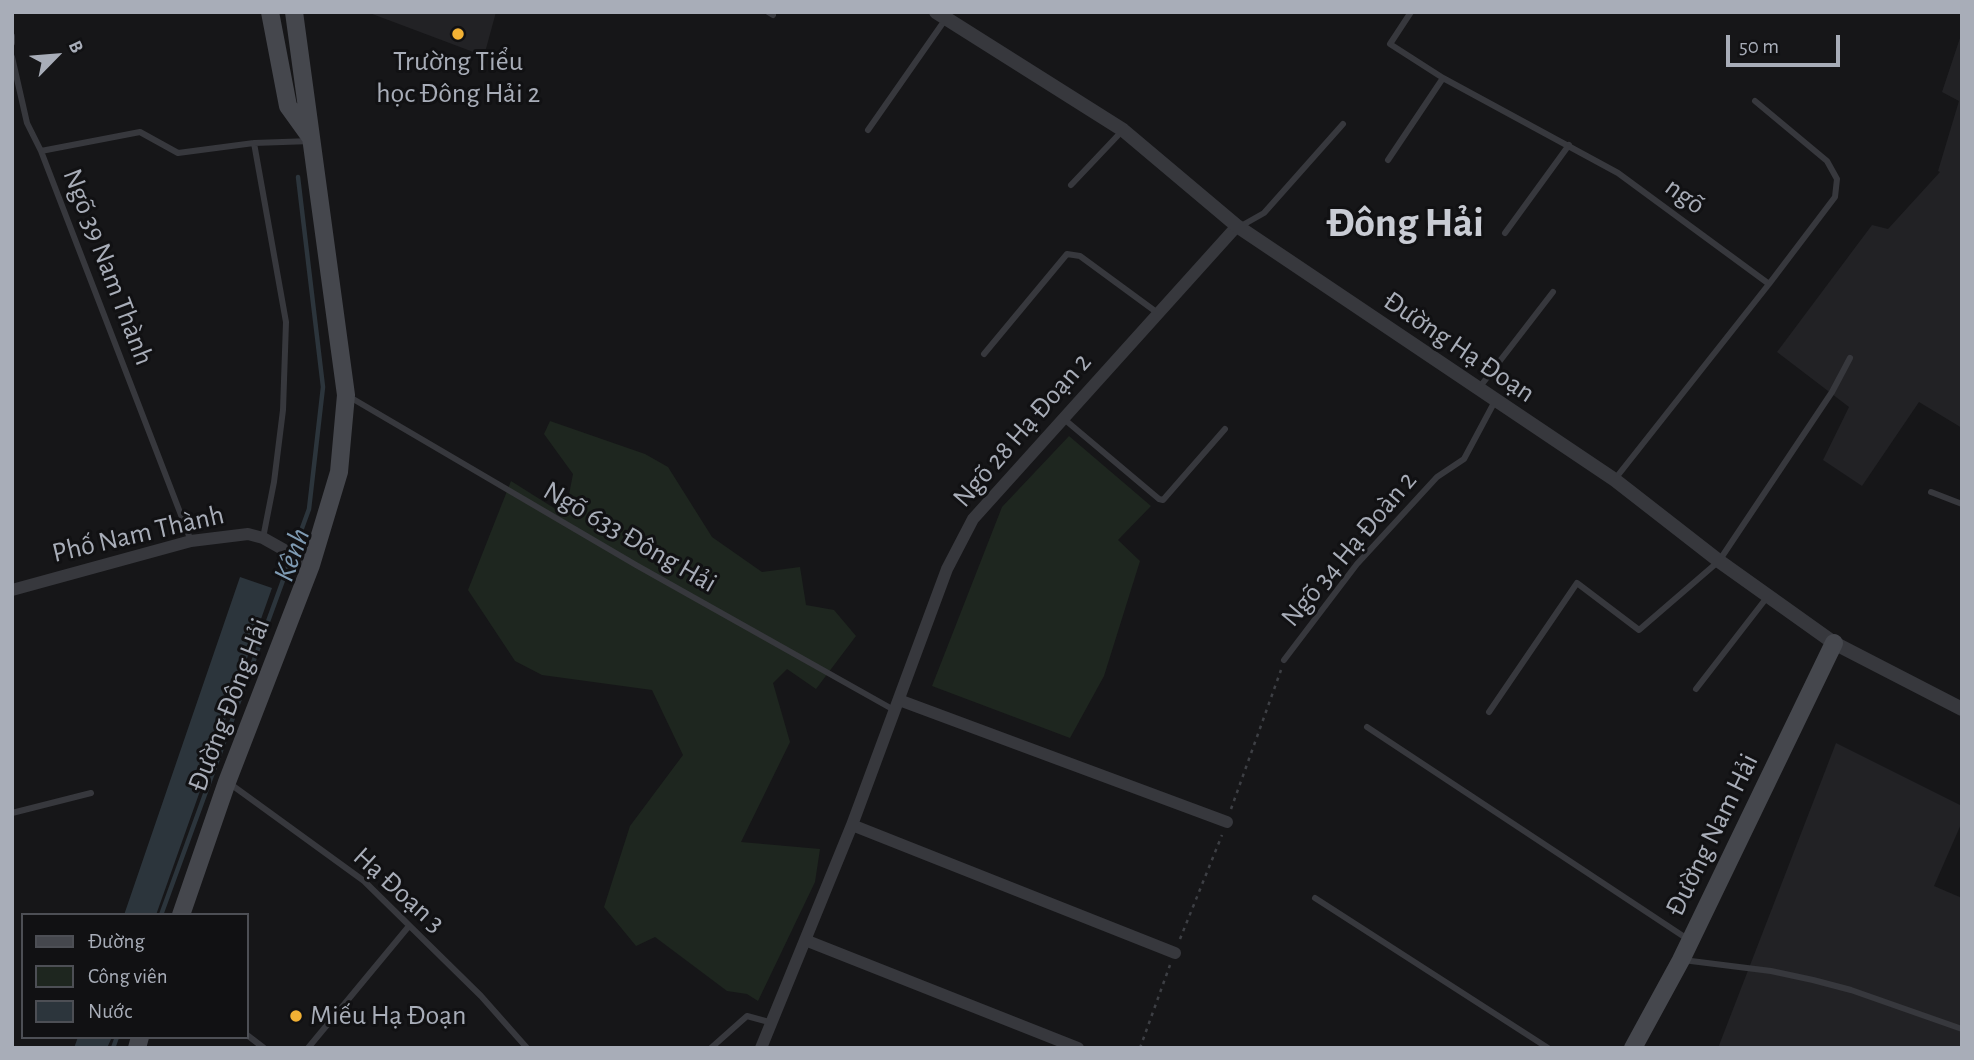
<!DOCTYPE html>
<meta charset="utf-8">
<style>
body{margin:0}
#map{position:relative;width:1974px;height:1060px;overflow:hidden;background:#161618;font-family:"Alegreya Sans",sans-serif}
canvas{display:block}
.frame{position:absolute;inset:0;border:14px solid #a8adb8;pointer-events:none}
.legend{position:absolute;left:21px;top:913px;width:228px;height:126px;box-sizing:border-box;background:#111113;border:2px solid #4d4f55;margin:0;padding:9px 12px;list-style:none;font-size:21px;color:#a8adb8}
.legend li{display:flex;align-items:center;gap:14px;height:35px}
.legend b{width:35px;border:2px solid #4d4f55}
.north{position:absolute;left:21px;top:21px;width:70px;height:70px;-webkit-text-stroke:5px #111113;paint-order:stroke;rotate:65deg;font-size:19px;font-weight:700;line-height:28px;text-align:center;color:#a8adb8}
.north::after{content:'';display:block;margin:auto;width:24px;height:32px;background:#a8adb8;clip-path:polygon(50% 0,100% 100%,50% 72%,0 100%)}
.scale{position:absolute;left:1726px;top:35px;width:114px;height:32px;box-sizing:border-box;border:4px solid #a8adb8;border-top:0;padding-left:9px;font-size:21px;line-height:24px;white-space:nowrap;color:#a8adb8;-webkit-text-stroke:5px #111113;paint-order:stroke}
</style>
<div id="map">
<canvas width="1974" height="1060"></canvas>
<div class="frame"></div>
<ul class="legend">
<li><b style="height:9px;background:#45474d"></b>Đường</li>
<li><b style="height:19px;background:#1e261f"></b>Công viên</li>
<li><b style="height:19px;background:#2c353c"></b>Nước</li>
</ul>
<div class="north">B</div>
<div class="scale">50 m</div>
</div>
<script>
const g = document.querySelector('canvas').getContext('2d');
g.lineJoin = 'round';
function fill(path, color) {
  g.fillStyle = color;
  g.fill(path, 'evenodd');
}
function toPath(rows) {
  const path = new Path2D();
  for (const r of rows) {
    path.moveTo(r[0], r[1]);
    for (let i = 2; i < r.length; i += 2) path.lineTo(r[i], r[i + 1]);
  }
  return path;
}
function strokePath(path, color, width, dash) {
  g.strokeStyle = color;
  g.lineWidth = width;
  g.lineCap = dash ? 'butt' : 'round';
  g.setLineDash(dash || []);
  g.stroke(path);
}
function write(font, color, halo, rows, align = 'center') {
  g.font = font + ' "Alegreya Sans",sans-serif';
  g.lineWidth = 6;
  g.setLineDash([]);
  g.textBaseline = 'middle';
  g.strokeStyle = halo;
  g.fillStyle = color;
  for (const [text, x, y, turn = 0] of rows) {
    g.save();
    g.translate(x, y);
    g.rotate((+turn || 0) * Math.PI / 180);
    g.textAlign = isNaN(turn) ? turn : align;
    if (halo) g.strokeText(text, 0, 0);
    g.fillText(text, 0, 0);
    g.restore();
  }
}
fill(toPath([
 [367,12,496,12,484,56],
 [1961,35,1962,428,1919,402,1862,486,1823,460,1849,407,1777,352,1872,225,1888,229,1940,172,1938,171,1959,101,1942,92],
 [1836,743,1962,806,1962,822,1934,886,1962,898,1962,1048,1718,1048]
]), '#222225');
fill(toPath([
 [550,421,645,454,668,467,712,537,762,572,800,567,806,605,834,610,856,636,816,689,787,669,773,683,790,742,741,842,820,849,815,882,758,1001,747,994,727,991,655,937,636,946,604,907,630,826,683,755,652,690,542,675,515,661,468,590,511,481,565,515,573,474,544,434],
 [1069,436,1151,506,1118,540,1140,561,1104,676,1070,738,932,686,1002,507]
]), '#1e261f');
fill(toPath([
 [240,577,272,588,156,915,124,915],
 [78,1037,112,1037,107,1048,74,1048]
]), '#2c353c');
strokePath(toPath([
 [161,915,309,509,323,387,298,177],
 [113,1048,117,1037]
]), '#2c353c', 4.5);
strokePath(toPath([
 [1231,809,1281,670],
 [1180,939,1222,835],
 [1140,1048,1170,965]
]), '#3d3f44', 2.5, [3.5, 5]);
strokePath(toPath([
 [768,12,773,15],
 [1411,12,1390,44,1443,78,1618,173,1769,284,1615,479],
 [12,36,12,43],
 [12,57,27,123,41,151],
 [1755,101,1827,161,1837,179,1835,197,1769,284],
 [868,130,947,17],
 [254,143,286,322,283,410,274,482,263,538],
 [1388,160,1443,78],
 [1071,185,1123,130],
 [1241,226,1264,213,1343,124],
 [1505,233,1569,145],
 [984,354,1067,254,1080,256,1159,314],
 [1479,388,1553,292],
 [348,396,636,565,894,710],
 [1064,419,1159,499,1163,500,1225,429],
 [1931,492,1962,504],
 [191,541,41,151,140,132,178,153,254,143,311,141],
 [1284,660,1357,564,1437,477,1464,459,1495,401],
 [1696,689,1768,596],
 [1489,712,1577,583,1639,630,1719,561,1832,392,1850,358],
 [1367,727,1689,940],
 [229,783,364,881,481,996,527,1048],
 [12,813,91,793],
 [1315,898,1548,1048],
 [1683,960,1771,971,1813,980,1851,990,1962,1029],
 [247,1035,264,1048],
 [308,1048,409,926],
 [711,1048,747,1016,769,1022]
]), '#37383d', 6);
strokePath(toPath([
 [12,590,191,541,248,534,263,538,311,565],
 [899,700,1227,822],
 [852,825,1175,953],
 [805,940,1078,1048],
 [761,1048,852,825,947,569,973,519,1237,226]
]), '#37383d', 12);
strokePath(toPath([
 [936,12,1123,130,1237,226,1615,480,1719,561,1834,643,1962,709]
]), '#37383d', 14);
strokePath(toPath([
 [270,12,288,106,311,138],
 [181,915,227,782,311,565,339,472,346,395,294,12],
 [137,1048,140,1037],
 [1633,1048,1681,960,1834,643]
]), '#45474d', 18);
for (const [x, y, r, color] of [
 [458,34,7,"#f2b134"],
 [296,1016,7,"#f2b134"]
]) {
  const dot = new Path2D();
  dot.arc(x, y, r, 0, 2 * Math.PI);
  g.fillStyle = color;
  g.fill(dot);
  strokePath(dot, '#111113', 2.5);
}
write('28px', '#a8adb8', '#111113', [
 ["Trường Tiểu",458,62],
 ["học Đông Hải 2",458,94],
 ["Miếu Hạ Đoạn",310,1016,"left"]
]);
write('28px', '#a8adb8', '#111113', [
 ["ngõ",1685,196,36],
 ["Ngõ 39 Nam Thành",108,267,69],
 ["Đường Hạ Đoạn",1459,347,34],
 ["Ngõ 28 Hạ Đoạn 2",1022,430,-49],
 ["Phố Nam Thành",138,534,-13],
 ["Ngõ 633 Đông Hải",630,537,30],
 ["Ngõ 34 Hạ Đoàn 2",1349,549,-50],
 ["Đường Đông Hải",229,705,-69],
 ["Đường Nam Hải",1712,835,-64],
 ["Hạ Đoạn 3",399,890,42]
]);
write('italic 30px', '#7f9bb3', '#111113', [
 ["Kênh",292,555,-70]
]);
write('bold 42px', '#c9ccd4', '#111113', [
 ["Đông Hải",1405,223]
]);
</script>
